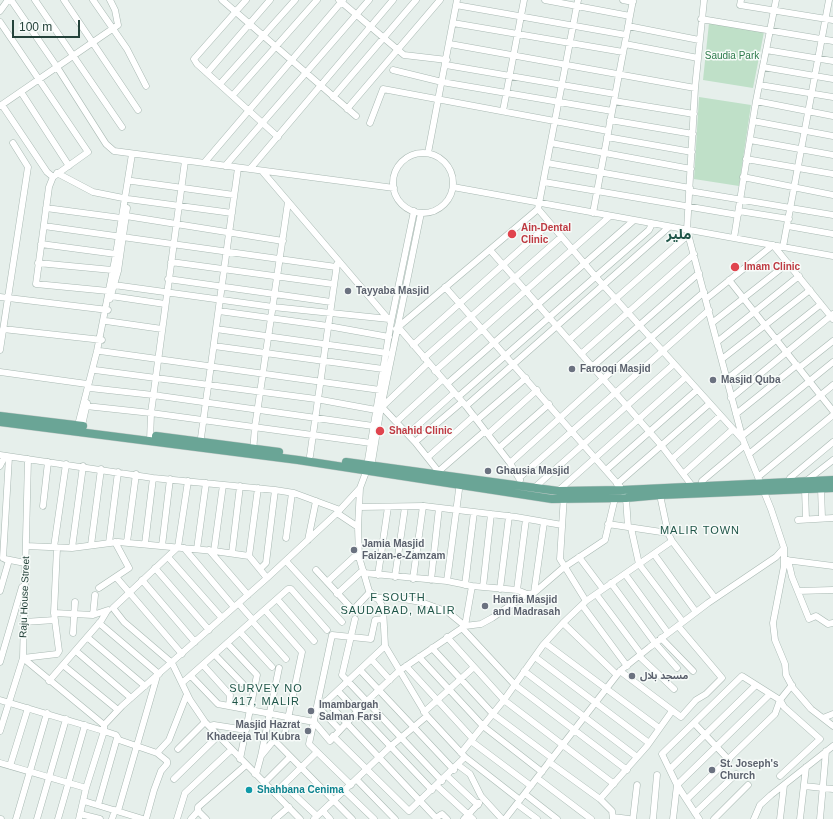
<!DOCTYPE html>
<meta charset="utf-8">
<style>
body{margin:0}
#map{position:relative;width:833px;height:819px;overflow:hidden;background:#e6efeb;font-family:Helvetica,sans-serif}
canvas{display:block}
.scale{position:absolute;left:12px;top:20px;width:68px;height:18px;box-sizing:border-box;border:2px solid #24423a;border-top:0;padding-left:5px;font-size:12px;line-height:14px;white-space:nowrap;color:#24423a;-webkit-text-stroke:3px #f7fbf9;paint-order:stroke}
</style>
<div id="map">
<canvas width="833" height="819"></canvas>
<div class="scale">100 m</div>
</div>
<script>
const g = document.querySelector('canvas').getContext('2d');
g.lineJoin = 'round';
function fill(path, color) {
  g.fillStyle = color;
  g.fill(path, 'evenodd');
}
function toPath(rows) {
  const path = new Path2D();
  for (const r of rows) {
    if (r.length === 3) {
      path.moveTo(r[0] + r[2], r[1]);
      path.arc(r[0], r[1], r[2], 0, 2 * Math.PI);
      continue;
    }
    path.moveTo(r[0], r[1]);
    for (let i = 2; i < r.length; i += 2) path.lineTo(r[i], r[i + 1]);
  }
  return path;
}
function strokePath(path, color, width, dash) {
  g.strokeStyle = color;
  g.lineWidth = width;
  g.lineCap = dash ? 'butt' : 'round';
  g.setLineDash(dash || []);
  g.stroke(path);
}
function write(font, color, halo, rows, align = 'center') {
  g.font = font + ' Helvetica,"Noto Sans Arabic",sans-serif';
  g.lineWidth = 3;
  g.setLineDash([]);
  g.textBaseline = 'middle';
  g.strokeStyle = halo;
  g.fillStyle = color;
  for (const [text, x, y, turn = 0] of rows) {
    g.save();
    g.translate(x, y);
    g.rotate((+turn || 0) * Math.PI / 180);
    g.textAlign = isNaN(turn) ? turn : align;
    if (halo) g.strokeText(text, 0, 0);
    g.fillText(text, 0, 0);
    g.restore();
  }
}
fill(toPath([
 [709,23,764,32,753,88,703,80],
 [699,97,751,105,739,186,694,179]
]), '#bfe0c8');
const minor = toPath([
 [11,0,57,67,106,144,114,151,394,188],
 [35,0,122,127],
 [64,0,138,110],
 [93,0,127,49,146,86],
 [222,0,356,116],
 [246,0,194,59,197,64,278,137],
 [339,0,404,55,447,60],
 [545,0,630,16],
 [578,0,538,209,595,276,742,439],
 [623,0,633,2],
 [704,0,695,88,687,230,743,440,771,509,784,548,784,566,773,623,775,640,785,664,786,675,793,688,811,709,833,726],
 [741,0,740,5,833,20],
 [456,5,626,35],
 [0,11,8,0],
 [701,19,833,41],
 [0,22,88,152,53,177,49,187,36,284,108,291],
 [453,23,623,52],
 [628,26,699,40],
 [450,44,695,88],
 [625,44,698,58],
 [766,50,833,61],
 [446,65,615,94],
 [763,67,833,79],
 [393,70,442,82,612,111],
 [207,73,270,0],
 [220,84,295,0],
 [760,85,833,97],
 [21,92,69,166],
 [233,95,317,0],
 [333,97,416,0],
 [614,101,694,114],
 [756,101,833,116],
 [2,105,47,172,53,177],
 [0,106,118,25,115,10,110,0],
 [347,109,440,0],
 [503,111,524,0],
 [610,120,693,134],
 [753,121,833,136],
 [370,123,383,89,608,131],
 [607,137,692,152],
 [750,140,833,155],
 [551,143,691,169],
 [428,153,457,0],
 [423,183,30],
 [746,159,833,174],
 [204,163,343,0],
 [547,163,690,188],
 [225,166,369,0],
 [250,169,393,0],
 [262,171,390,321],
 [57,173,93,192,128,199,232,213],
 [743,177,833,195],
 [132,181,234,195],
 [544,182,738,215],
 [453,187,833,256],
 [689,191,833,215],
 [46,208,121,218],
 [739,211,789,219],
 [593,213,633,0],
 [126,216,283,241],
 [44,226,336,267],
 [788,226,833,234],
 [734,238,756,101,776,0],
 [41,244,116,254],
 [783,247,829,0],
 [490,250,661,445,693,487],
 [171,262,333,284],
 [38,263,112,270],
 [168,279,331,302],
 [729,280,833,411],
 [114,285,273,307,389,319],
 [445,287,623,490,626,498,628,527],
 [111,296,165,304],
 [0,297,108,310],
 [110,299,118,271,127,208],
 [706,299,773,245,833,319],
 [219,311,328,326,389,337],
 [106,321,162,329],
 [712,323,788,263],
 [399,328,466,406,510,463,520,480],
 [3,329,102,340],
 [216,329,387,353],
 [396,329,538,209],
 [569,340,688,235],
 [717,342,799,276],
 [413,345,550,223],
 [214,346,383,369],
 [0,350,28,167,13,143],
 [100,351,380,390],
 [581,354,694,254],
 [424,358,561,237],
 [722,359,810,290],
 [593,366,699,273],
 [799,368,833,341],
 [95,370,316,399,376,410],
 [435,371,610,216],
 [0,372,87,384],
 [727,379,821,304],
 [447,384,633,221],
 [90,388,153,395,373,426],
 [458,397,649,230,652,224],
 [731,398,833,314],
 [86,406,151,413,371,443],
 [381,406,415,442,442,476],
 [466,406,669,227],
 [382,407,428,363],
 [736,414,797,365],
 [477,420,526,378],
 [396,422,443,379],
 [77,429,97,351,116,254,132,154],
 [81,430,87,403],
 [408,434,454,393],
 [488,434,537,390],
 [742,436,833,362],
 [150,441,151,413,185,161],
 [415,442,462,402],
 [200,445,238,168],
 [499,448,549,404],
 [253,452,255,427,288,202],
 [749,454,833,385],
 [0,455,153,478,275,490,294,493,340,510],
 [310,456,337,264],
 [428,457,474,416],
 [672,459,720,416],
 [510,463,603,379,704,292],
 [0,466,5,456],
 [371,468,380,413,421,213],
 [606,470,697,390],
 [439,471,485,431],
 [684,473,732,430],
 [758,477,833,415],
 [519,478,709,310],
 [188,481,178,547,113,608,124,622,172,663,190,700,205,722,300,819],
 [806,481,833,460],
 [789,482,790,478,833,442],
 [617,484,709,404],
 [702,486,702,481,745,445],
 [360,488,358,527,359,557,369,591,379,600,383,608,385,646,427,716,465,757],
 [534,488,674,364],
 [821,488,822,518],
 [805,489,806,519],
 [558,491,686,377],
 [564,495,560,559,586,601],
 [660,495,668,533,672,541,715,598],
 [43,506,48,462],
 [359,507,424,506,516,517,562,525],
 [337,513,358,527],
 [798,520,833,518],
 [608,524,668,533],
 [631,528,639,564,683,622],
 [286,538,292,493],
 [308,540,316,501],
 [127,542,136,474],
 [109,543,118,472],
 [145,544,153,478],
 [91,545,101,469],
 [26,546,72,548,118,542,214,551,249,556,267,578],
 [162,546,170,479],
 [54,547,66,464],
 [72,548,83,466],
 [184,548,234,607],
 [197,549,206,483],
 [209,550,248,595],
 [214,551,223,485],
 [232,553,240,486],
 [654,554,696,612],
 [249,556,258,488],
 [168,557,222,618],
 [579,557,603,589],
 [3,558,9,457],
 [5,559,25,563],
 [786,560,833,566],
 [788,560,792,577,809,619,816,616,828,624,833,623],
 [286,561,342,622],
 [155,568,209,630],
 [260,569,266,563,275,490],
 [316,570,353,610,370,592],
 [364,573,447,581,472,586,517,590,527,594],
 [625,574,668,633],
 [378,575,388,507],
 [116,577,182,654],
 [395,577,405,507],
 [413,579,423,506],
 [142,580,195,642],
 [431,580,439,508],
 [447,581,460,482],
 [327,582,354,557,359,557],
 [611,583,655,643,677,668],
 [465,585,474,512],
 [483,587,491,514],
 [99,588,129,568,115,542],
 [500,589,509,516],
 [517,590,526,519],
 [0,591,9,560],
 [798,591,833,590],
 [534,593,544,522],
 [337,594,363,570],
 [596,594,641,654],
 [376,598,392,597,421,602,448,612,465,626,472,586],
 [277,599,314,641],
 [239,604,253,620],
 [582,605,627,666],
 [265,610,302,652,285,733],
 [54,613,93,615,108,610],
 [93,615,95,595],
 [355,619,342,675,442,781],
 [252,621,286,659],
 [24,622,55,620],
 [99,623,159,674],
 [563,623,617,675],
 [462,628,515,685,627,770],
 [240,632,272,667],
 [73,633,75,602],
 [87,637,145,686],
 [447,637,504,700,614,784],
 [661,638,693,671],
 [227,643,257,675,240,759],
 [545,643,659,728],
 [432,648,493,714,552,758],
 [76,651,131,698],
 [215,655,243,684],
 [639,656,674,689],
 [419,657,483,726,542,772],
 [535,657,649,743],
 [23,658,57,654,59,651,54,613,57,548],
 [23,658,104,725],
 [371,659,390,680],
 [0,662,22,587],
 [63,665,118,710],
 [203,665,230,695,229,706],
 [406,666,473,739],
 [360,670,454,770],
 [524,671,637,757],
 [620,671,681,717,696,700,706,694,722,678,678,626],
 [191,676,218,704,314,722,330,741,367,701,399,671,465,626,481,624,492,618,527,594,534,593,563,568,605,540,615,498],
 [49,681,101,621,107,611],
 [182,683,288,589,291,589,327,630],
 [338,691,432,790],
 [0,700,104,731,116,735,119,740,157,753,167,761,167,764,161,771,154,790,146,819],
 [326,701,436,818,442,814,447,819],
 [319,708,339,729],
 [317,710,385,646],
 [424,712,474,667],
 [823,718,833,714],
 [694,723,729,760],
 [209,726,214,725,246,730],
 [0,731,23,658,28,459],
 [333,736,409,811,465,757,520,800],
 [471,741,531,786],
 [178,749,205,722],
 [157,753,169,740,187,694],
 [461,753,504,700,543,645,563,623,586,601,672,541],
 [261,756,274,740,352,819],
 [549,762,600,799,612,811,613,819],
 [0,763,86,788],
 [458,765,470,774,481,796,502,819],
 [10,766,28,708],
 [670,769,756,685],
 [255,774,257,771,261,756,279,668],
 [447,776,478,805],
 [537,778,591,819],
 [174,779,218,736],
 [357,780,395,819],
 [264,783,290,757],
 [284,785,317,816],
 [351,785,309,744,332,635,371,639,375,620,383,619],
 [437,786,473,819],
 [804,786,833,789],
 [345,791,374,819],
 [275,793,316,753],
 [525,794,557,819],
 [600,799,647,746,672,711],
 [687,799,775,714,780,700,792,685],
 [84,801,143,819],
 [517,804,537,819],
 [98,805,117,738],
 [118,811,157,676],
 [198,811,206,819],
 [323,811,330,819],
 [695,813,736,774],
 [80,814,100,819],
 [613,817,629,819],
 [0,819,1,819],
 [16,819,47,713],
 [37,819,66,719],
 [58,819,85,725],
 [79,819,86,788,104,731,104,725,122,706,267,578,337,513,360,488,366,472,391,322,414,211],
 [112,819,115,810],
 [177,819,185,793,231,750],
 [191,819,198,811,198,807,246,765],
 [275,819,289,807],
 [314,819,391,746,427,716],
 [464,819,479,803],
 [505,819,620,671,650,647,708,603,776,557,784,548],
 [633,819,637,785],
 [653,819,657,775],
 [673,819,677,785,770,694],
 [699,819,677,785,662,754,742,676,780,700,784,707,820,739,780,776],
 [714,819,748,785],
 [754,819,760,805,771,795,833,746],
 [780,819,784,785],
 [800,819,806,767],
 [820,819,826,751]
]);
const major = toPath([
 [0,416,83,426],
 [0,422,298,460,552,499,626,498,660,495,833,488],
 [156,436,279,452],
 [346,462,558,491,623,490,833,480]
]);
strokePath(minor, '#a8b8b2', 7);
strokePath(major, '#c2cac8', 9);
strokePath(minor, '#fff', 6);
strokePath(major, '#6aa596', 8);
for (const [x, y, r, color] of [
 [512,234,5,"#e0444e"],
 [735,267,5,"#e0444e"],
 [348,291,4,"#6b7280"],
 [572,369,4,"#6b7280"],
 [713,380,4,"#6b7280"],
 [380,431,5,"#e0444e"],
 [488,471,4,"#6b7280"],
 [354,550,4,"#6b7280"],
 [485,606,4,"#6b7280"],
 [632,676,4,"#6b7280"],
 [311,711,4,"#6b7280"],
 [308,731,4,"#6b7280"],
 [712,770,4,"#6b7280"],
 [249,790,4,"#0f9aa8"]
]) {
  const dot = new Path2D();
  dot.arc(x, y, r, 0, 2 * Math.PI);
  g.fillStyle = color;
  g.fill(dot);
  strokePath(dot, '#f7fbf9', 1.5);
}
write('10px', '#2d7a4b', '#f7fbf9', [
 ["Saudia Park",732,56]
]);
write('bold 10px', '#be3a42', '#f7fbf9', [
 ["Ain-Dental",521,228],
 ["Clinic",521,240],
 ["Imam Clinic",744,267],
 ["Shahid Clinic",389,431]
], 'left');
write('bold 10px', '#5b616d', '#f7fbf9', [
 ["Tayyaba Masjid",356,291],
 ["Farooqi Masjid",580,369],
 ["Masjid Quba",721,380],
 ["Ghausia Masjid",496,471],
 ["Jamia Masjid",362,544],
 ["Faizan-e-Zamzam",362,556],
 ["Hanfia Masjid",493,600],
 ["and Madrasah",493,612],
 ["مسجد بلال",640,676],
 ["Imambargah",319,705],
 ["Salman Farsi",319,717],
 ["Masjid Hazrat",300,725,"right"],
 ["Khadeeja Tul Kubra",300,737,"right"],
 ["St. Joseph's",720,764],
 ["Church",720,776]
], 'left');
write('10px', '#24423a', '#f7fbf9', [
 ["Raju House Street",25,597,-88]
]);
write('bold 10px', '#0d838f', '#f7fbf9', [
 ["Shahbana Cenima",257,790]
], 'left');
g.letterSpacing = '1px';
write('11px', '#1f5548', '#f7fbf9', [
 ["MALIR TOWN",700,531],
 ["F SOUTH",398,598],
 ["SAUDABAD, MALIR",398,611],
 ["SURVEY NO",266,689],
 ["417, MALIR",266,702]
]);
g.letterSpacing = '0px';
write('bold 14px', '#1f5548', '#f7fbf9', [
 ["ملیر",679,235]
]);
</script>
